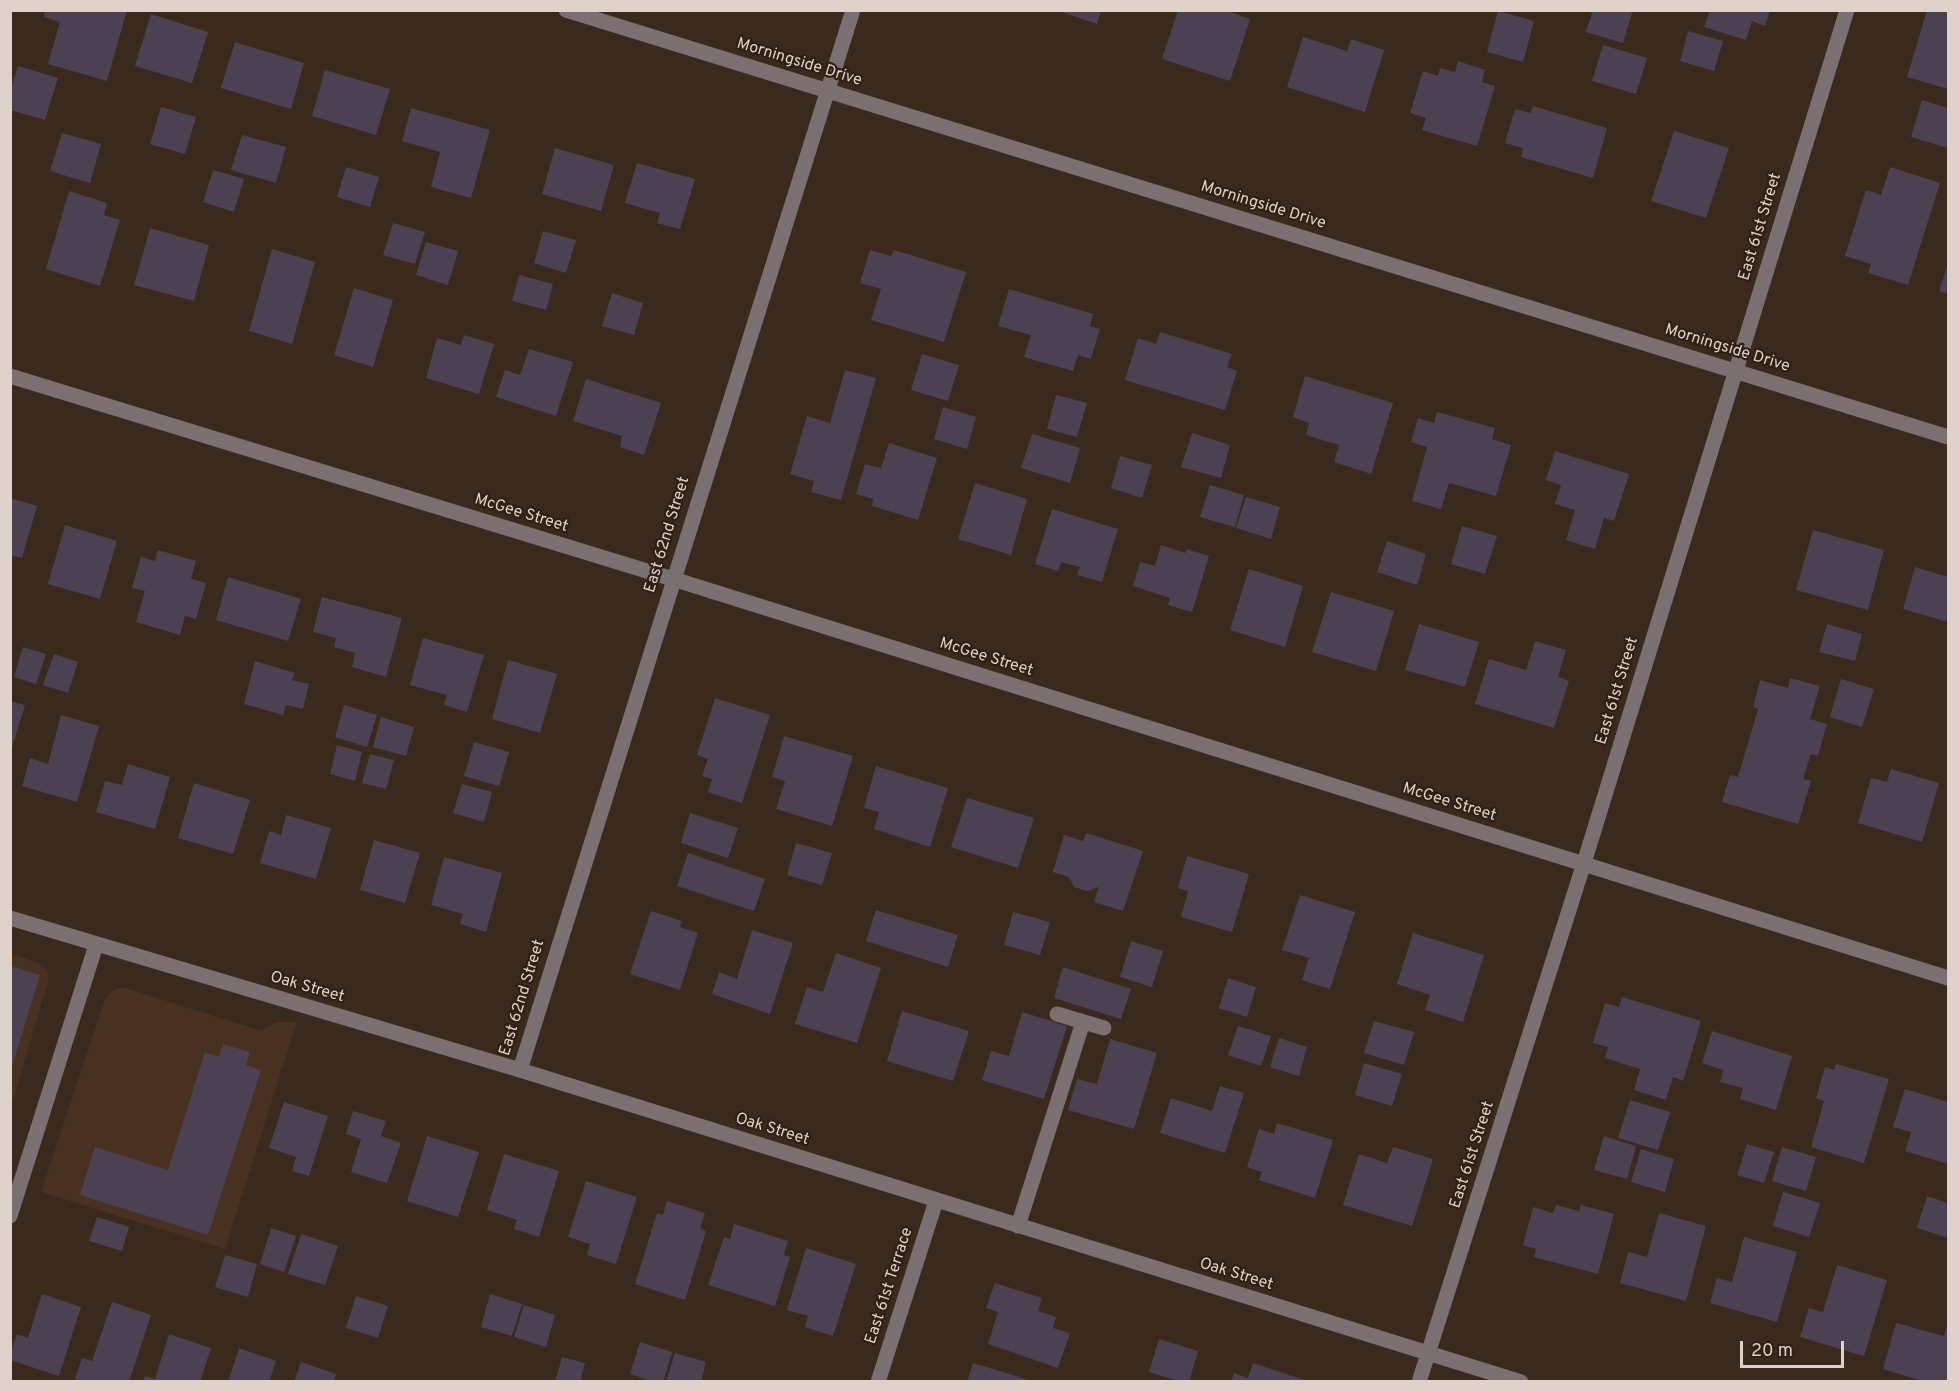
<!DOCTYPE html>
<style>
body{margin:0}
#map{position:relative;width:1959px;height:1392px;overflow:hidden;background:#3a291d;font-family:Overpass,sans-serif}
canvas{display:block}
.frame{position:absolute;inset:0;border:12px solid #ded2ca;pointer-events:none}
.scale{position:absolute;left:1740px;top:1341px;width:104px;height:27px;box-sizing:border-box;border:3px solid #ded2ca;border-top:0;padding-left:8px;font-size:18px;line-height:21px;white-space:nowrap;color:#ded2ca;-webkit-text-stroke:4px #301f14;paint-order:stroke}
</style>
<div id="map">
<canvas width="1959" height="1392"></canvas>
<div class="frame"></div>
<div class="scale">20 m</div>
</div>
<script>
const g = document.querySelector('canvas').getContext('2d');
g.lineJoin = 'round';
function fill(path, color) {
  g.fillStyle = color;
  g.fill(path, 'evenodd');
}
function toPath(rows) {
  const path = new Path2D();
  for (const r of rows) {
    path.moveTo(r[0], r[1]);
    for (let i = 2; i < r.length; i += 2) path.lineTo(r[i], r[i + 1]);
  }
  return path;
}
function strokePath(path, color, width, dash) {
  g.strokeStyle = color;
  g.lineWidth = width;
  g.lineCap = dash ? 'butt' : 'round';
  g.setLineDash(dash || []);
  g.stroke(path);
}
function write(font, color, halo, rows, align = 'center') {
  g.font = font + ' Overpass,sans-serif';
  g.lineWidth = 4.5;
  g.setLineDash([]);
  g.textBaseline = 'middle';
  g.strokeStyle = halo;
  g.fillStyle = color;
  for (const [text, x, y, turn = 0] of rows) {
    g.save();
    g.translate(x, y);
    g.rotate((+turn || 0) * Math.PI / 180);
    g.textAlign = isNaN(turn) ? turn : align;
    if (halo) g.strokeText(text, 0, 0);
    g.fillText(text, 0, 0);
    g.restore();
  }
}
fill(toPath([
 [11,954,37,962,47,971,49,978,11,1108],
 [118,988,125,988,259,1030,264,1029,276,1022,297,1022,225,1249,41,1192,104,1001,112,991]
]), '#483121');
fill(toPath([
 [45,10,127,10,107,81,48,64,60,22,44,17],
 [1056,10,1101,10,1097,24],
 [1178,10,1224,10,1250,19,1230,81,1162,59],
 [1593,10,1633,10,1623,43,1586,32],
 [1710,10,1770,10,1765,26,1752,21,1746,40,1704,27],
 [1927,10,1948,10,1948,89,1907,77],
 [1498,11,1534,21,1523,62,1487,52],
 [151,14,208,32,192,83,135,66],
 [1688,31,1723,41,1714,71,1680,61],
 [1303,37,1347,51,1351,39,1384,50,1365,112,1287,87],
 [235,42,304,63,291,109,221,88],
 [1603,45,1647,58,1636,94,1592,81],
 [1458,61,1485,70,1482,82,1495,86,1477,146,1422,130,1426,118,1410,113,1423,71,1438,76,1440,68,1455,72],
 [18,66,58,78,45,120,10,110,10,92],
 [325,70,390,89,376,135,312,116],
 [1922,100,1948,108,1948,148,1911,137],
 [1533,106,1607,128,1593,178,1521,157,1523,148,1505,143,1515,109,1530,113],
 [161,107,196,117,185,154,150,144],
 [411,108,490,130,471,198,431,187,440,152,402,141],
 [1674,131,1729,148,1706,218,1651,201],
 [62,133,101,144,90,183,50,171],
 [242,135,286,147,276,183,231,170],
 [555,148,614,165,601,211,542,194],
 [637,163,695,179,680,229,657,223,660,213,625,203],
 [346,167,379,177,370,207,337,197],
 [1890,167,1940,183,1908,285,1868,273,1871,264,1845,256,1866,190,1881,195],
 [213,170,244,179,234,212,203,202],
 [69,191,107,203,104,215,120,220,100,286,46,269],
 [393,223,425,232,415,264,383,255],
 [150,228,209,245,194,301,134,285],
 [543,231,576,240,566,273,534,263],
 [426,242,458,251,448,285,416,275],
 [272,249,315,262,292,344,249,331],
 [870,250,891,256,894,250,966,272,944,342,871,320,881,289,860,283],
 [1948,263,1948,294,1939,291],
 [519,275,553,284,546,310,512,301],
 [354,288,393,300,373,367,334,355],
 [1009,289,1093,314,1090,326,1100,329,1091,359,1078,355,1073,371,1024,357,1031,335,998,326],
 [612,293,643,303,634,335,602,326],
 [1160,332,1232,354,1227,367,1237,371,1225,410,1125,380,1138,338,1156,344],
 [464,335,494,344,479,394,426,378,437,338,461,345],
 [529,349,573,362,556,416,496,397,505,370,520,375],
 [922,354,959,365,948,401,911,390],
 [845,370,876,378,841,500,811,492,814,481,790,474,807,416,830,423],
 [1305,376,1393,403,1371,474,1334,462,1339,445,1306,435,1309,423,1293,417],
 [586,379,661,403,644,455,620,447,622,436,573,421],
 [1056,395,1087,403,1077,437,1047,429],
 [943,407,976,417,967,449,934,439],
 [1437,412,1495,428,1492,439,1511,445,1496,496,1449,483,1441,509,1412,501,1427,447,1411,442,1418,418,1434,423],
 [1192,433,1230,445,1221,478,1181,467],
 [1032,434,1080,448,1070,483,1021,468],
 [889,443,937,458,918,520,872,506,873,499,856,494,865,464,881,468],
 [1555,451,1629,474,1614,521,1604,518,1595,549,1566,540,1575,510,1555,504,1561,485,1546,480],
 [1120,456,1152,465,1142,498,1111,488],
 [975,483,1027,499,1011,555,958,539],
 [1210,485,1244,495,1235,527,1200,517],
 [1246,497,1280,507,1271,539,1236,528],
 [10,498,37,506,22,558,10,555],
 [1052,509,1118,529,1102,582,1077,575,1080,567,1061,562,1058,571,1035,564],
 [65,525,117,541,100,599,48,584],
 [1462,526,1497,536,1485,574,1451,564],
 [1813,530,1884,550,1868,610,1796,590],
 [1387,541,1426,554,1417,585,1377,572],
 [1161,545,1185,553,1187,549,1209,556,1192,612,1168,605,1170,598,1133,586,1140,562,1155,566],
 [158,550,196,561,191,579,206,583,196,619,185,616,180,635,136,622,145,591,132,588,141,557,155,561],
 [1915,567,1948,577,1948,622,1903,609],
 [1249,569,1303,586,1285,647,1230,630],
 [228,577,301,599,288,641,216,620],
 [1331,592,1394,611,1376,671,1312,652],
 [322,597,402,618,386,677,352,667,355,653,334,647,336,638,313,632],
 [1419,624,1479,642,1465,687,1405,670],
 [1827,624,1862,634,1855,661,1819,652],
 [423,638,484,655,467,712,444,705,447,695,410,685],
 [1535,641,1566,650,1558,677,1569,681,1554,728,1475,704,1489,659,1526,670],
 [23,647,46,654,36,684,14,677],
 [54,654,78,662,68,693,43,685],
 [508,660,557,674,540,733,492,719],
 [255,661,295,673,292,680,309,684,303,709,286,705,283,715,244,704],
 [1790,678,1820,686,1810,719,1827,724,1818,756,1811,754,1803,779,1811,781,1798,824,1722,802,1730,775,1738,777,1758,709,1753,707,1760,680,1788,688],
 [1841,679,1874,689,1862,727,1830,717],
 [715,698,770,715,742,803,708,792,712,779,702,776,708,759,697,755],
 [10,701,25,705,11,751,10,751],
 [344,705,377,715,367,747,335,737],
 [61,715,99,726,77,802,22,786,30,758,48,764],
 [381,717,414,727,406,756,373,747],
 [784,736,853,756,832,826,776,809,785,781,772,777],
 [474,742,509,752,499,786,464,776],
 [337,745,362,752,355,781,330,774],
 [370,754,394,760,386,789,362,783],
 [128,764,170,777,155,829,96,812,105,781,122,785],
 [876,766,948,788,930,847,874,829,879,812,864,808],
 [1891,769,1939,783,1922,842,1858,823,1871,778,1887,782],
 [194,783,250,800,233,854,178,838],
 [462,784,492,792,484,822,453,813],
 [967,798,1034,818,1018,868,951,847],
 [690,813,738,828,728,858,681,843],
 [286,815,331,828,316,879,260,863,269,831,281,835],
 [1086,833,1143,851,1123,911,1094,902,1099,887,1087,891,1074,887,1069,877,1053,872,1064,835,1083,841],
 [374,840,420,853,405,903,360,890],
 [796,843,832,853,822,885,787,875],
 [688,853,765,879,754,911,677,886],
 [1187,856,1249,874,1232,932,1181,917,1188,891,1178,888],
 [444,857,502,873,486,932,460,924,463,914,431,905],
 [1300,895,1355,912,1330,989,1302,980,1309,958,1282,950],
 [876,910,958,935,948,967,866,941],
 [651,911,682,921,680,927,698,933,680,990,630,974],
 [1013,912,1050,922,1040,955,1004,945],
 [752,930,793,943,770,1014,712,994,719,972,737,979],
 [1413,933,1484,955,1463,1022,1425,1010,1430,995,1397,984],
 [1131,941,1163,951,1152,987,1120,977],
 [836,953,881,968,857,1043,795,1024,807,987,823,992],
 [10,966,40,975,11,1070,10,1070],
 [1063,967,1131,989,1121,1019,1054,998],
 [1228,978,1256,987,1247,1017,1219,1008],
 [1622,997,1701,1021,1683,1081,1673,1077,1666,1100,1634,1090,1640,1069,1605,1058,1608,1047,1593,1043,1605,1003,1619,1007],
 [902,1011,969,1031,953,1081,887,1061],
 [1022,1012,1067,1026,1044,1099,982,1080,991,1051,1009,1056],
 [1374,1021,1414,1032,1404,1065,1364,1053],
 [1238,1026,1271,1036,1261,1066,1228,1055],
 [1712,1031,1792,1056,1776,1110,1740,1099,1743,1088,1720,1082,1723,1070,1702,1063],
 [1279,1038,1307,1047,1299,1076,1270,1067],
 [1110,1039,1157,1053,1134,1129,1068,1110,1077,1079,1097,1084],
 [223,1044,250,1052,246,1065,261,1070,208,1235,80,1195,95,1147,168,1170,205,1052,219,1057],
 [1364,1063,1402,1074,1392,1106,1355,1095],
 [1836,1064,1889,1079,1864,1163,1811,1147,1824,1101,1816,1098,1825,1067,1834,1070],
 [1220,1086,1244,1093,1225,1153,1160,1133,1171,1098,1212,1111],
 [1905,1089,1948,1102,1948,1164,1905,1151,1911,1132,1893,1127],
 [1630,1100,1670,1112,1658,1150,1618,1138],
 [284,1102,328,1116,309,1176,292,1171,296,1157,269,1148],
 [353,1111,386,1121,381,1136,401,1143,387,1183,351,1172,361,1139,346,1134],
 [1277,1123,1333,1140,1315,1198,1259,1180,1262,1172,1247,1167,1259,1129,1274,1134],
 [427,1136,479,1152,458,1217,407,1201],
 [1604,1136,1636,1146,1627,1179,1594,1170],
 [1747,1144,1774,1152,1764,1183,1737,1175],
 [1393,1147,1433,1159,1412,1226,1343,1205,1359,1154,1387,1163],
 [1782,1147,1816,1157,1806,1191,1772,1181],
 [1641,1149,1674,1159,1665,1192,1631,1182],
 [504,1154,559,1171,539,1237,514,1229,517,1220,487,1210],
 [586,1181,637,1197,616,1264,587,1255,590,1244,568,1237],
 [1783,1192,1820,1203,1809,1237,1773,1226],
 [1927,1196,1948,1203,1948,1238,1917,1228],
 [667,1201,705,1213,700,1228,706,1231,685,1300,635,1284,657,1213,663,1215],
 [1556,1205,1579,1211,1581,1205,1614,1214,1598,1274,1534,1257,1536,1249,1523,1245,1533,1207,1553,1213],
 [1659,1213,1706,1226,1686,1301,1620,1283,1628,1252,1647,1257],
 [97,1217,129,1227,122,1251,89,1241],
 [734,1224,788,1241,784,1255,790,1257,775,1306,708,1285,724,1237,730,1239],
 [271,1228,296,1236,284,1272,260,1264],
 [301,1234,338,1246,325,1285,288,1274],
 [1744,1237,1797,1252,1777,1322,1710,1303,1717,1278,1732,1282],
 [806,1248,856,1264,833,1336,805,1327,808,1316,787,1310],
 [225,1255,257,1264,248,1297,215,1287],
 [1837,1265,1887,1280,1864,1356,1800,1337,1809,1308,1823,1312],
 [995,1283,1042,1298,1038,1311,1056,1317,1053,1328,1070,1333,1058,1368,988,1344,998,1312,986,1308],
 [42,1294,81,1307,59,1376,10,1360,10,1354,17,1334,28,1338],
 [490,1294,522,1304,512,1336,481,1327],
 [356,1296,388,1306,378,1338,346,1328],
 [112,1302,151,1315,129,1382,74,1382,82,1358,92,1361],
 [524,1305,555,1315,546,1347,514,1337],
 [1948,1322,1948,1382,1926,1382,1883,1369,1896,1323,1944,1336],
 [169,1334,211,1348,200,1382,143,1382,145,1376,155,1379],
 [1159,1339,1198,1351,1189,1382,1182,1382,1149,1372],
 [640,1342,672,1352,663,1382,654,1382,630,1374],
 [239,1348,276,1361,269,1382,228,1382],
 [675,1353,706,1362,701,1382,666,1382],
 [562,1357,585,1363,580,1382,555,1382],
 [301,1362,336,1374,334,1382,294,1382],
 [973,1363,1032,1381,1032,1382,967,1382],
 [1253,1363,1308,1381,1308,1382,1231,1382,1234,1373,1248,1378]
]), '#4c4153');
strokePath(toPath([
 [566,10,1948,437],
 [10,376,673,579,1948,978],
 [10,918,520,1070,1521,1382],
 [1057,1014,1104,1028],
 [520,1070,853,10],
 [10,1216,96,945],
 [1018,1226,1083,1022],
 [878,1382,936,1201],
 [1419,1382,1584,863,1847,10]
]), '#7a6f71', 15);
write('16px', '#ded2ca', '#301f14', [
 ["Morningside Drive",799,63,17],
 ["Morningside Drive",1263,206,17],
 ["East 61st Street",1761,227,-73],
 ["Morningside Drive",1727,349,17],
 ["McGee Street",521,514,17],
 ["East 62nd Street",668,535,-73],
 ["McGee Street",986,658,17],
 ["East 61st Street",1618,691,-73],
 ["McGee Street",1449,803,17],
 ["Oak Street",307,988,16],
 ["East 62nd Street",523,998,-73],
 ["Oak Street",772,1130,17],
 ["East 61st Street",1473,1155,-72],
 ["Oak Street",1236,1275,17],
 ["East 61st Terrace",890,1286,-72]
]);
</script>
